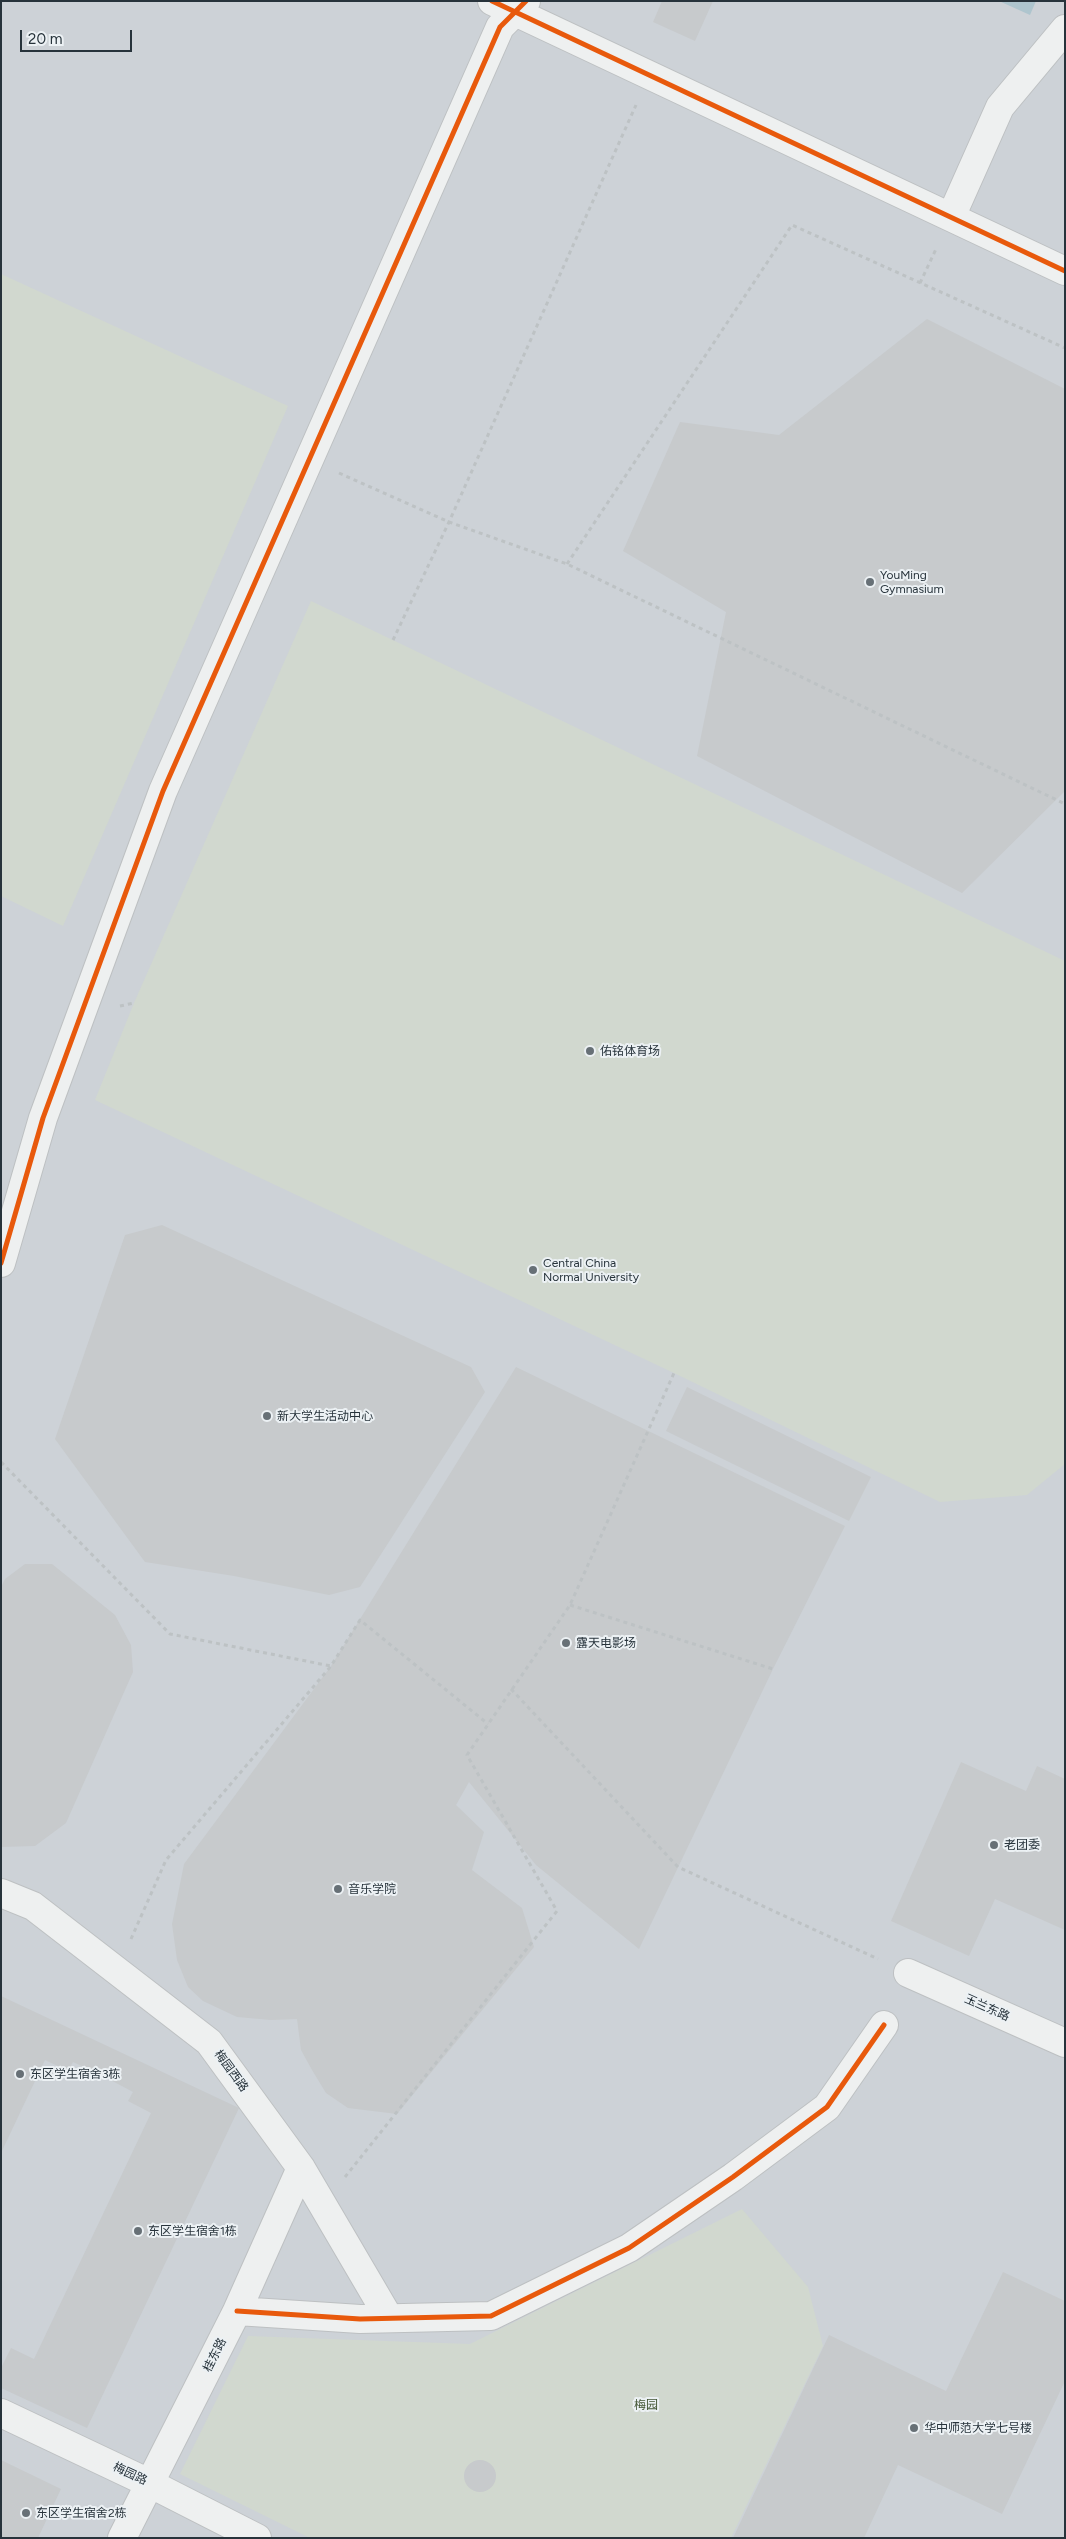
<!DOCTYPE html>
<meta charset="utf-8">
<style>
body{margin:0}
#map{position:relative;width:1066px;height:2539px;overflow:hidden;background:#dfe2e4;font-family:Figtree,sans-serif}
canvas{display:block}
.frame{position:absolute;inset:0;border:2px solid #27333b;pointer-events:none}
.scale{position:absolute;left:20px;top:30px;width:112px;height:22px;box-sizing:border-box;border:2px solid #27333b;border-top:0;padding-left:6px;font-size:15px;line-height:18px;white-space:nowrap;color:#27333b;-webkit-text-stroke:4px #ecf1f4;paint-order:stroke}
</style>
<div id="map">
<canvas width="1066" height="2539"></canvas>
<div class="frame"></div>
<div class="scale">20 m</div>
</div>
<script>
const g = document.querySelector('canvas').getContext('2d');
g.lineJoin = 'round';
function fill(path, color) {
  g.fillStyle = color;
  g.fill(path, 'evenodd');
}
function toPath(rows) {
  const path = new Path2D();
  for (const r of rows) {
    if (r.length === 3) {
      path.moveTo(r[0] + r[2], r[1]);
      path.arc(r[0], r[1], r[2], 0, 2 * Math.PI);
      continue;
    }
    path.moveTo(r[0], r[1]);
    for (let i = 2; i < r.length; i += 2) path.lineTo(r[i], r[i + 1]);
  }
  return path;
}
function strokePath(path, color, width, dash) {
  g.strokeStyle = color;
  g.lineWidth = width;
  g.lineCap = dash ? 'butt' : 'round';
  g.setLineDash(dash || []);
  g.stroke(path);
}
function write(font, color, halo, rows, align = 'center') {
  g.font = font + ' Figtree,"Noto Sans SC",sans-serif';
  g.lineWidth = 4;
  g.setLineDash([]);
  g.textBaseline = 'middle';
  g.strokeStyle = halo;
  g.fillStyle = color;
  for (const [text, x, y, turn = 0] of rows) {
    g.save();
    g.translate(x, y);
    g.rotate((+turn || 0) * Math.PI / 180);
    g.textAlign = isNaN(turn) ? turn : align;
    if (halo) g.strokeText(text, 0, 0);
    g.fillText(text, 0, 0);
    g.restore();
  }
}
fill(toPath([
 [1,1,1065,1,1065,2538,1,2538]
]), '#cdd2d7');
fill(toPath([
 [1,274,288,406,63,926,1,896],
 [311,601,1065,961,1065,1464,1027,1495,940,1502,674,1373,95,1100,134,1003],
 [742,2209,808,2287,823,2346,731,2538,310,2538,180,2474,248,2336,470,2344]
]), '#d1d8cf');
fill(toPath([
 [999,1,1036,1,1030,15]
]), '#aec5ce');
fill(toPath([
 [662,1,713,1,695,41,653,22],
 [927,319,1065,389,1065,791,962,893,697,756,726,612,623,551,680,422,779,435],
 [162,1225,471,1367,485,1392,360,1587,329,1595,234,1576,145,1562,55,1439,125,1235],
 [516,1367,845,1526,773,1669,639,1949,536,1865,469,1782,456,1805,484,1832,472,1870,522,1908,534,1947,397,2114,348,2108,326,2093,312,2070,301,2050,297,2019,271,2020,237,2017,203,2001,188,1987,177,1960,172,1924,184,1864,331,1666],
 [687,1387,871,1477,849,1521,666,1431],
 [25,1564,52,1564,115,1615,131,1645,133,1672,66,1823,35,1846,1,1847,1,1587,5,1579],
 [961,1762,1026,1791,1037,1766,1065,1779,1065,1930,995,1899,969,1956,891,1921],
 [1,1996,239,2108,87,2428,1,2388,1,2368,11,2348,34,2359,151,2113,128,2101,133,2092,103,2076,73,2062,68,2071,45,2060,1,2153],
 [1003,2272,1065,2301,1065,2381,1002,2514,898,2465,864,2538,733,2538,829,2335,946,2391],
 [1,2460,61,2489,38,2538,1,2538],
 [480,2476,16]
]), '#c7cacc');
const street = toPath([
 [492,1,1065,271],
 [951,217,1000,107,1065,29],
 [1,1263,43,1118,163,791,500,27,526,1],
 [1,1893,33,1906,209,2042,301,2168,389,2318],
 [908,1973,1065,2043],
 [237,2311,360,2319,491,2316,629,2248,733,2177,827,2107,884,2025],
 [1,2413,149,2483,257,2538],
 [122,2538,237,2311,301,2168]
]);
strokePath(street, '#bdc0c2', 30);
strokePath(toPath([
 [920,283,937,247],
 [339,473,449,522,567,564,1065,804],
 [567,564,792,225,1065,348],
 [393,640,449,522,636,105],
 [120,1006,134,1003],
 [1,1462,170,1634,331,1666],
 [570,1605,773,1669],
 [511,1689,678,1867,878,1959],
 [131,1939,166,1860,331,1666,360,1620,488,1724],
 [345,2177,557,1911,467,1755,570,1605,674,1373]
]), '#bdc2c4', 3, [4, 4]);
strokePath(street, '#eef0f0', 28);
strokePath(toPath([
 [492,1,1065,271],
 [1,1263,43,1118,163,791,500,27,526,1],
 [237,2311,360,2319,491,2316,629,2248,733,2177,827,2107,884,2025]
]), '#e8590c', 5);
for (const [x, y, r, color] of [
 [870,582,5,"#677076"],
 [590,1051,5,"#677076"],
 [533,1270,5,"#677076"],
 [267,1416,5,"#677076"],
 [566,1643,5,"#677076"],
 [994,1845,5,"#677076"],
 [338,1889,5,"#677076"],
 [20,2074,5,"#677076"],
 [138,2231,5,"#677076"],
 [914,2428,5,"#677076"],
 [26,2513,5,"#677076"]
]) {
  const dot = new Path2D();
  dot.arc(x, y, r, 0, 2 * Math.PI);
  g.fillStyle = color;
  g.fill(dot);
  strokePath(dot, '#ecf1f4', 2);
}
write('12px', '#27333b', '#ecf1f4', [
 ["YouMing",880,575],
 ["Gymnasium",880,589],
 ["佑铭体育场",600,1051],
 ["Central China",543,1263],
 ["Normal University",543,1277],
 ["新大学生活动中心",277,1416],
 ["露天电影场",576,1643],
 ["老团委",1004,1845],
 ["音乐学院",348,1889],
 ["东区学生宿舍3栋",30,2074],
 ["东区学生宿舍1栋",148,2231],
 ["华中师范大学七号楼",924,2428],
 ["东区学生宿舍2栋",36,2513]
], 'left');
write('12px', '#27333b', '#ecf1f4', [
 ["玉兰东路",987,2008,24],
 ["梅园西路",231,2071,54],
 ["桂东路",215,2355,-63],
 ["梅园路",130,2474,25]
]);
write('12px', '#435635', '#ecf1f4', [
 ["梅园",646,2405]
]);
</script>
